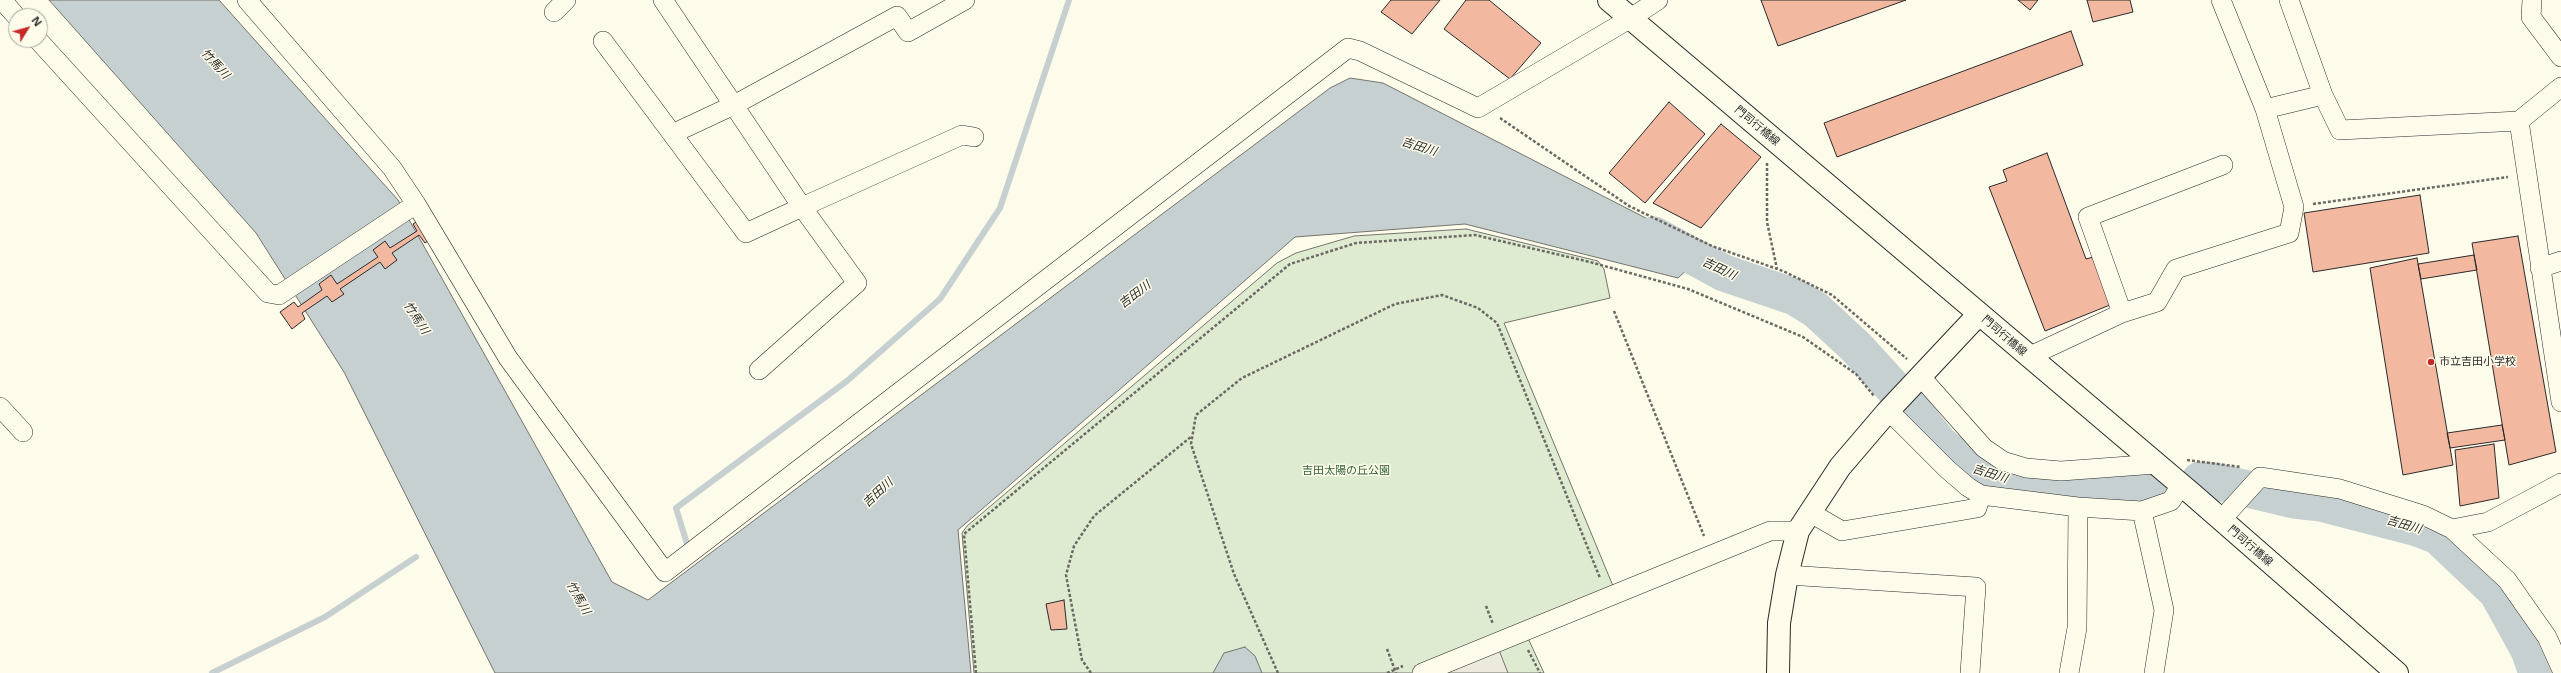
<!DOCTYPE html>
<meta charset="utf-8">
<style>
body{margin:0}
#map{position:relative;width:2561px;height:673px;overflow:hidden;background:#fdfbea;font-family:"Noto Sans",sans-serif}
canvas{display:block}
.north{position:absolute;left:8px;top:8px;width:40px;height:40px;box-sizing:border-box;background:#fdfbea;border:1px solid #a9a89e;border-radius:50%;rotate:53deg;font-size:11px;font-weight:700;line-height:16px;text-align:center;color:#2b2b2b}
.north::after{content:'';display:block;margin:auto;width:14px;height:18px;background:#c62828;clip-path:polygon(50% 0,100% 100%,50% 72%,0 100%)}
</style>
<div id="map">
<canvas width="2561" height="673"></canvas>
<div class="north">N</div>
</div>
<script>
const g = document.querySelector('canvas').getContext('2d');
g.lineJoin = 'round';
function fill(path, color) {
  g.fillStyle = color;
  g.fill(path, 'evenodd');
}
function toPath(rows) {
  const path = new Path2D();
  for (const r of rows) {
    path.moveTo(r[0], r[1]);
    for (let i = 2; i < r.length; i += 2) path.lineTo(r[i], r[i + 1]);
  }
  return path;
}
function strokePath(path, color, width, dash) {
  g.strokeStyle = color;
  g.lineWidth = width;
  g.lineCap = dash ? 'butt' : 'round';
  g.setLineDash(dash || []);
  g.stroke(path);
}
function write(font, color, halo, rows, align = 'center') {
  g.font = font + ' "Noto Sans","Noto Sans JP",sans-serif';
  g.lineWidth = 3;
  g.setLineDash([]);
  g.textBaseline = 'middle';
  g.strokeStyle = halo;
  g.fillStyle = color;
  for (const [text, x, y, turn = 0] of rows) {
    g.save();
    g.translate(x, y);
    g.rotate((+turn || 0) * Math.PI / 180);
    g.textAlign = isNaN(turn) ? turn : align;
    if (halo) g.strokeText(text, 0, 0);
    g.fillText(text, 0, 0);
    g.restore();
  }
}
const green = toPath([
 [1466,229,1598,261,1604,269,1610,298,1504,323,1618,598,1527,636,1544,673,974,673,962,533,967,526,1277,263,1296,253,1354,236,1466,229]
]);
fill(green, '#deebd1');
strokePath(green, '#74746e', 1);
const parking = toPath([
 [1499,650,1508,673,1447,673,1499,650]
]);
fill(parking, '#eceadb');
strokePath(parking, '#74746e', 1);
const water = toPath([
 [49,0,219,0,398,200,612,582,648,600,1330,88,1350,78,1383,83,1708,250,1678,278,1465,224,1295,237,958,530,971,673,495,673,344,372,256,233,49,0],
 [1245,647,1255,656,1262,673,1213,673,1224,653,1245,647]
]);
fill(water, '#c7d0d0');
strokePath(water, '#74746e', 1);
strokePath(toPath([
 [688,547,676,508,847,381,940,299,1000,208,1069,0],
 [212,673,325,617,416,557]
]), '#c7d0d0', 6);
strokePath(toPath([
 [1654,235,1724,273,1795,297,1816,310,1856,347,1907,403,1940,444,1972,470,2012,481,2073,488,2154,483],
 [2200,480,2214,481,2294,500,2321,503,2414,527,2438,536,2497,592,2529,650,2537,673]
]), '#c7d0d0', 37);
const building = toPath([
 [1391,0,1440,0,1412,34,1381,12,1391,0],
 [1466,0,1489,0,1541,43,1510,79,1444,29,1466,0],
 [1761,0,1906,0,1778,46,1761,0],
 [2018,0,2038,0,2030,10,2018,0],
 [2087,0,2130,0,2133,12,2093,22,2087,0],
 [2071,31,2083,65,1837,157,1824,123,2071,31],
 [1669,102,1705,134,1645,203,1609,173,1669,102],
 [1721,124,1761,157,1701,228,1653,203,1721,124],
 [2047,153,2086,259,2097,256,2110,305,2045,331,1989,187,2007,181,2003,170,2047,153],
 [2420,195,2429,253,2313,272,2304,213,2420,195],
 [425,216,438,234,425,243,419,235,392,253,397,260,385,269,380,262,340,289,344,294,332,302,327,296,302,313,305,319,292,329,280,312,294,302,298,307,322,290,319,284,331,275,337,284,378,257,373,250,385,241,390,248,417,231,413,224,425,216],
 [2518,236,2556,452,2509,465,2472,243,2518,236],
 [2474,255,2477,270,2421,279,2418,264,2474,255],
 [2417,258,2453,465,2403,475,2370,268,2417,258],
 [2502,425,2505,440,2450,448,2447,433,2502,425],
 [2494,444,2499,498,2460,506,2455,450,2494,444],
 [1064,600,1067,629,1051,630,1046,604,1064,600]
]);
fill(building, '#f2b8a0');
strokePath(building, '#2b2b2b', 1);
const minor = toPath([
 [2,0,16,16],
 [247,0,392,168,416,204,508,358,665,572,1348,48,1360,51,1478,108,1631,18,1658,0],
 [2289,0,2323,95,2340,130,2519,121,2561,402],
 [2532,0,2531,17,2561,57],
 [554,12,566,0],
 [38,40,268,293,279,295,416,204],
 [603,41,746,233,802,207,663,0],
 [2265,109,2323,95],
 [2519,121,2561,87],
 [672,134,734,105,897,16,908,32,965,0],
 [2540,268,2561,261],
 [2122,313,2088,217,2223,165],
 [2028,357,2122,313,2157,302,2176,269,2289,233,2294,207,2265,109,2221,0],
 [759,370,857,283,802,207,962,135,974,137],
 [1920,376,1984,448,2003,461,2026,468,2061,471,2156,464],
 [0,407,23,432],
 [1887,412,1897,419,1947,469,1968,487,1981,495],
 [1809,512,1842,531,1977,508,1981,495,2078,507],
 [2221,520,2260,477,2340,489,2423,515,2452,529,2507,580,2547,637,2561,668],
 [2452,529,2488,522,2561,483],
 [1787,575,1976,587,1970,673],
 [1422,673,1770,531,1798,531],
 [2069,673,2077,628,2078,507,2142,511],
 [2154,673,2164,610,2142,511,2171,501,2181,485]
]);
const tertiary = toPath([
 [1778,673,1779,623,1787,575,1798,531,1840,467,1887,412,1979,314]
]);
const primary = toPath([
 [1609,0,2192,494,2397,673]
]);
strokePath(minor, '#2b2b2b', 20);
strokePath(tertiary, '#2b2b2b', 24);
strokePath(primary, '#2b2b2b', 24);
strokePath(toPath([
 [1500,118,1629,206,1712,246,1783,271,1832,295,1907,359],
 [1767,163,1767,222,1777,269],
 [2313,204,2508,177],
 [1614,311,1704,536],
 [2187,460,2241,467],
 [1486,606,1493,624],
 [1387,649,1396,673],
 [1528,650,1540,673],
 [976,673,964,534,1290,264,1356,243,1475,235,1590,262,1688,289,1803,337,1856,374,1874,396],
 [1091,673,1082,660,1066,575,1074,546,1094,516,1192,436],
 [1278,673,1234,574,1191,444,1196,415,1242,378,1395,304,1442,295,1478,308,1497,323,1600,578],
 [1387,673,1403,666]
]), '#6a6964', 2.5, [3, 2]);
strokePath(minor, '#fdfbea', 19);
strokePath(tertiary, '#fdfbea', 22);
strokePath(primary, '#fdfbea', 22);
for (const [x, y, r, color] of [
 [2431,362,4,"#c62828"]
]) {
  const dot = new Path2D();
  dot.arc(x, y, r, 0, 2 * Math.PI);
  g.fillStyle = color;
  g.fill(dot);
  strokePath(dot, '#fdfbea', 1.5);
}
write('11px', '#2b2b2b', '#fdfbea', [
 ["門司行橋線",1757,126,40],
 ["門司行橋線",2004,336,41],
 ["門司行橋線",2250,546,41]
]);
write('11px', '#2b2b2b', '#fdfbea', [
 ["市立吉田小学校",2439,362]
], 'left');
write('11px', '#34623c', '#fdfbea', [
 ["吉田太陽の丘公園",1346,471]
]);
write('italic 12px', '#2b2b2b', '#fdfbea', [
 ["竹馬川",215,64,47],
 ["吉田川",1419,147,18],
 ["吉田川",1719,269,25],
 ["吉田川",1135,295,-37],
 ["竹馬川",416,318,57],
 ["吉田川",1990,474,18],
 ["吉田川",878,493,-43],
 ["吉田川",2404,525,16],
 ["竹馬川",578,598,60]
]);
</script>
